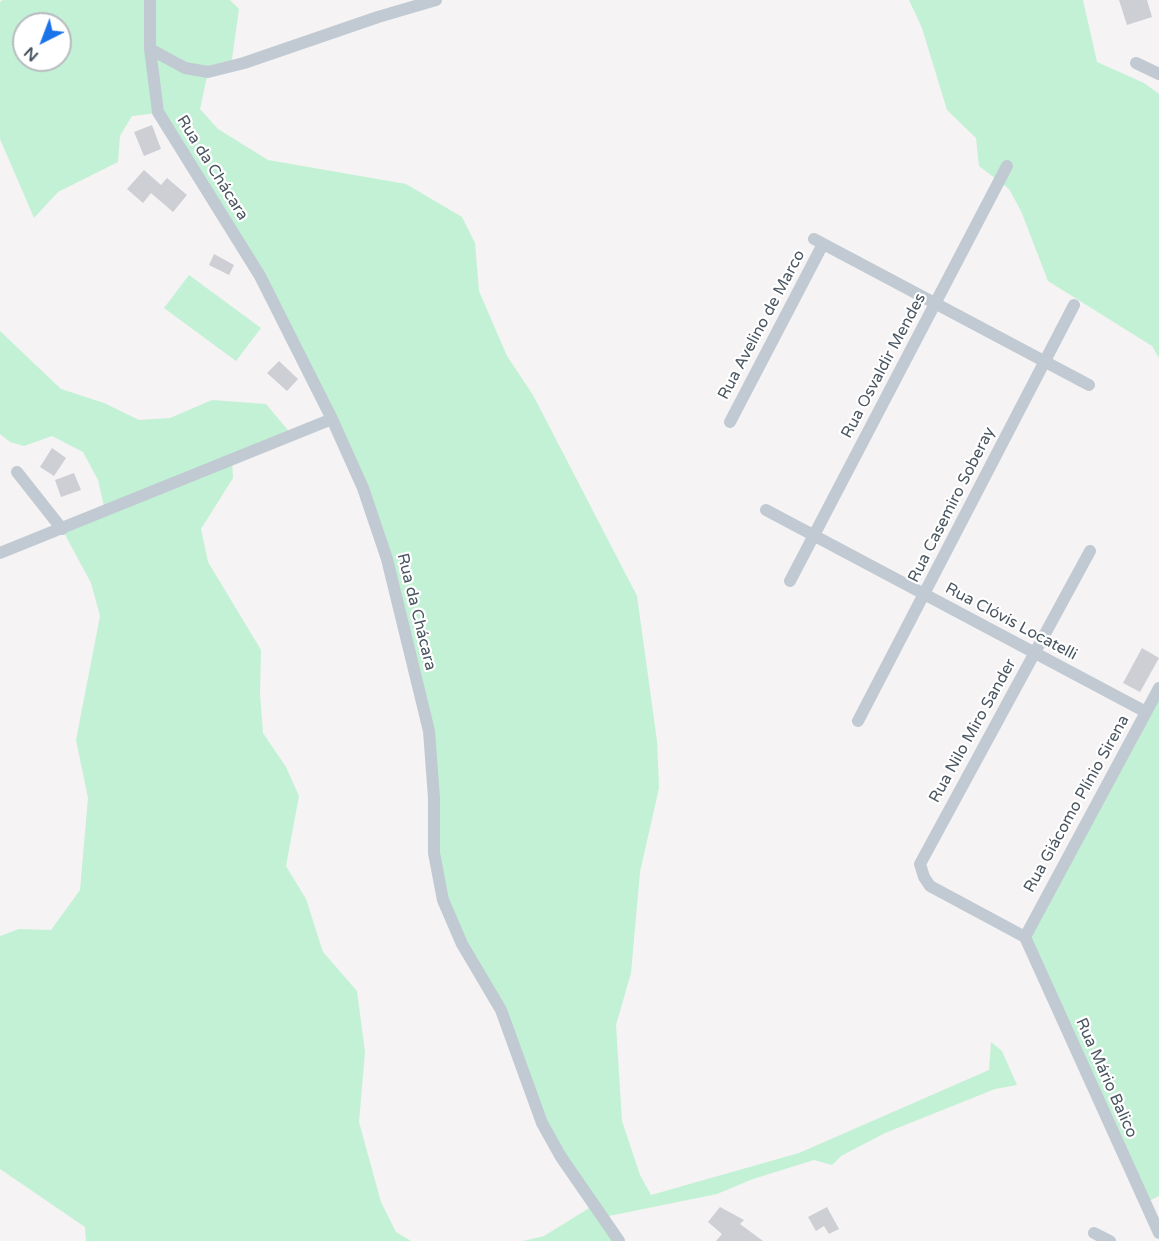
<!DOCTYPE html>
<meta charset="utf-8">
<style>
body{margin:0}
#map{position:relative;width:1159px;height:1241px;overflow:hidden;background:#f5f3f3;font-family:"Varela Round",sans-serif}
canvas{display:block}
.north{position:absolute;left:12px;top:12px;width:60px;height:60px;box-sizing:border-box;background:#fff;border:2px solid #b7bbc0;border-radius:50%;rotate:222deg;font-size:16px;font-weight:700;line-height:24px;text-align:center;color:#4a5661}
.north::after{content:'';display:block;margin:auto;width:21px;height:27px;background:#1a73e8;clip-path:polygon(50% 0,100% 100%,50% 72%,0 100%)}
</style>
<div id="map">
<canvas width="1159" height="1241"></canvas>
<div class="north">N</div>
</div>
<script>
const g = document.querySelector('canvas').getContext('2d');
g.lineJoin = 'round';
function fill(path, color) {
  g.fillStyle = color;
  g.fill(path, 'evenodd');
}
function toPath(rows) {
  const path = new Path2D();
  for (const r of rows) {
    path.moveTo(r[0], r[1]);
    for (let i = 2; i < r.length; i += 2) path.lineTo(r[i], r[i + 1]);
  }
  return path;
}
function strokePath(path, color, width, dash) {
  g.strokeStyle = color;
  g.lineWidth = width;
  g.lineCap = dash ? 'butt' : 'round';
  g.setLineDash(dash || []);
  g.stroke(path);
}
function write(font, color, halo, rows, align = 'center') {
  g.font = font + ' "Varela Round",sans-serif';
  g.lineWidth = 4.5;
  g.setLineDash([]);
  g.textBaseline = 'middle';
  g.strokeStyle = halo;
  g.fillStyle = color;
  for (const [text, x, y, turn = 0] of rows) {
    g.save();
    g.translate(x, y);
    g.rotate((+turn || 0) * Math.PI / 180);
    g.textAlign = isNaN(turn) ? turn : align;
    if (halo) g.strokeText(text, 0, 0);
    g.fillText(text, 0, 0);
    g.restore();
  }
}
fill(toPath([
 [3,0,230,0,239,9,231,66,208,72,200,109,218,129,268,160,406,184,462,217,475,243,479,291,507,356,533,395,637,596,657,741,659,788,640,872,631,973,616,1025,622,1121,640,1175,651,1195,799,1153,989,1070,991,1042,1002,1051,1017,1085,995,1089,885,1133,841,1156,832,1165,814,1160,753,1179,717,1194,604,1217,619,1241,523,1241,544,1236,594,1205,561,1157,525,1071,443,900,429,731,363,488,260,276,158,113,132,116,120,136,118,162,58,192,34,218,0,139,0,2],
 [24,24,60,24,60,60,24,60],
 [909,0,1083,0,1097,62,1144,83,1159,94,1159,358,1152,346,1048,281,1021,211,1009,189,979,166,976,138,947,110,922,28],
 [189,275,261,328,236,361,164,308],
 [0,331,61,389,104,403,139,420,170,418,212,400,266,404,292,435,232,459,233,478,201,529,208,562,261,650,260,694,263,733,286,767,299,796,286,866,306,899,323,952,357,991,365,1052,359,1122,381,1202,396,1232,411,1241,86,1241,85,1227,0,1169,0,936,19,929,51,930,80,890,88,798,76,740,100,616,91,583,62,529,105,511,98,480,83,452,52,436,24,446,10,442,0,434],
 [1159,688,1159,1196,1145,1203,1025,937]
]), '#c3f1d5');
fill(toPath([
 [1119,0,1147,0,1152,17,1127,25],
 [152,125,161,149,144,156,134,132],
 [144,170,161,185,167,178,187,195,173,212,151,193,143,203,127,189],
 [214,254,234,265,229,275,209,265],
 [279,361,298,379,287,391,267,373],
 [52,448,66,458,54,476,40,467],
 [74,473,81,490,61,497,55,480],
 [1142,648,1159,658,1140,692,1123,683],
 [720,1207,744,1220,740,1224,763,1241,716,1241,722,1234,708,1222],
 [827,1207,839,1229,829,1234,824,1226,816,1231,808,1217]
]), '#cdcfd5');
strokePath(toPath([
 [150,0,150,49,158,112,260,276,332,419,363,488,387,559,429,731,434,798,434,853,443,900,462,944,501,1010,542,1123,561,1157,619,1241],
 [150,49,185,68,208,72,244,63,378,17,436,0],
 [1136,63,1159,74],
 [814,239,1089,385],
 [730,422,823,244],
 [17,472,62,529],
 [766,510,1146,712],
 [0,553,332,419],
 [790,581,1007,166],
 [858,721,1074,305],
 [1025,937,930,886,924,877,920,864,1090,551],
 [1025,937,1159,1233],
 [1025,937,1159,688],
 [1094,1233,1110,1241]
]), '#c1cad2', 12);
write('16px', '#4a5661', '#fff', [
 ["Rua da Chácara",212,168,58],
 ["Rua Avelino de Marco",762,325,-62],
 ["Rua Osvaldir Mendes",884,366,-62],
 ["Rua Casemiro Soberay",952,505,-63],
 ["Rua da Chácara",416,612,76],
 ["Rua Clóvis Locatelli",1011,622,28],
 ["Rua Nilo Miro Sander",973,731,-61],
 ["Rua Giácomo Plínio Sirena",1077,804,-61],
 ["Rua Mário Balico",1106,1078,66]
]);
</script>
